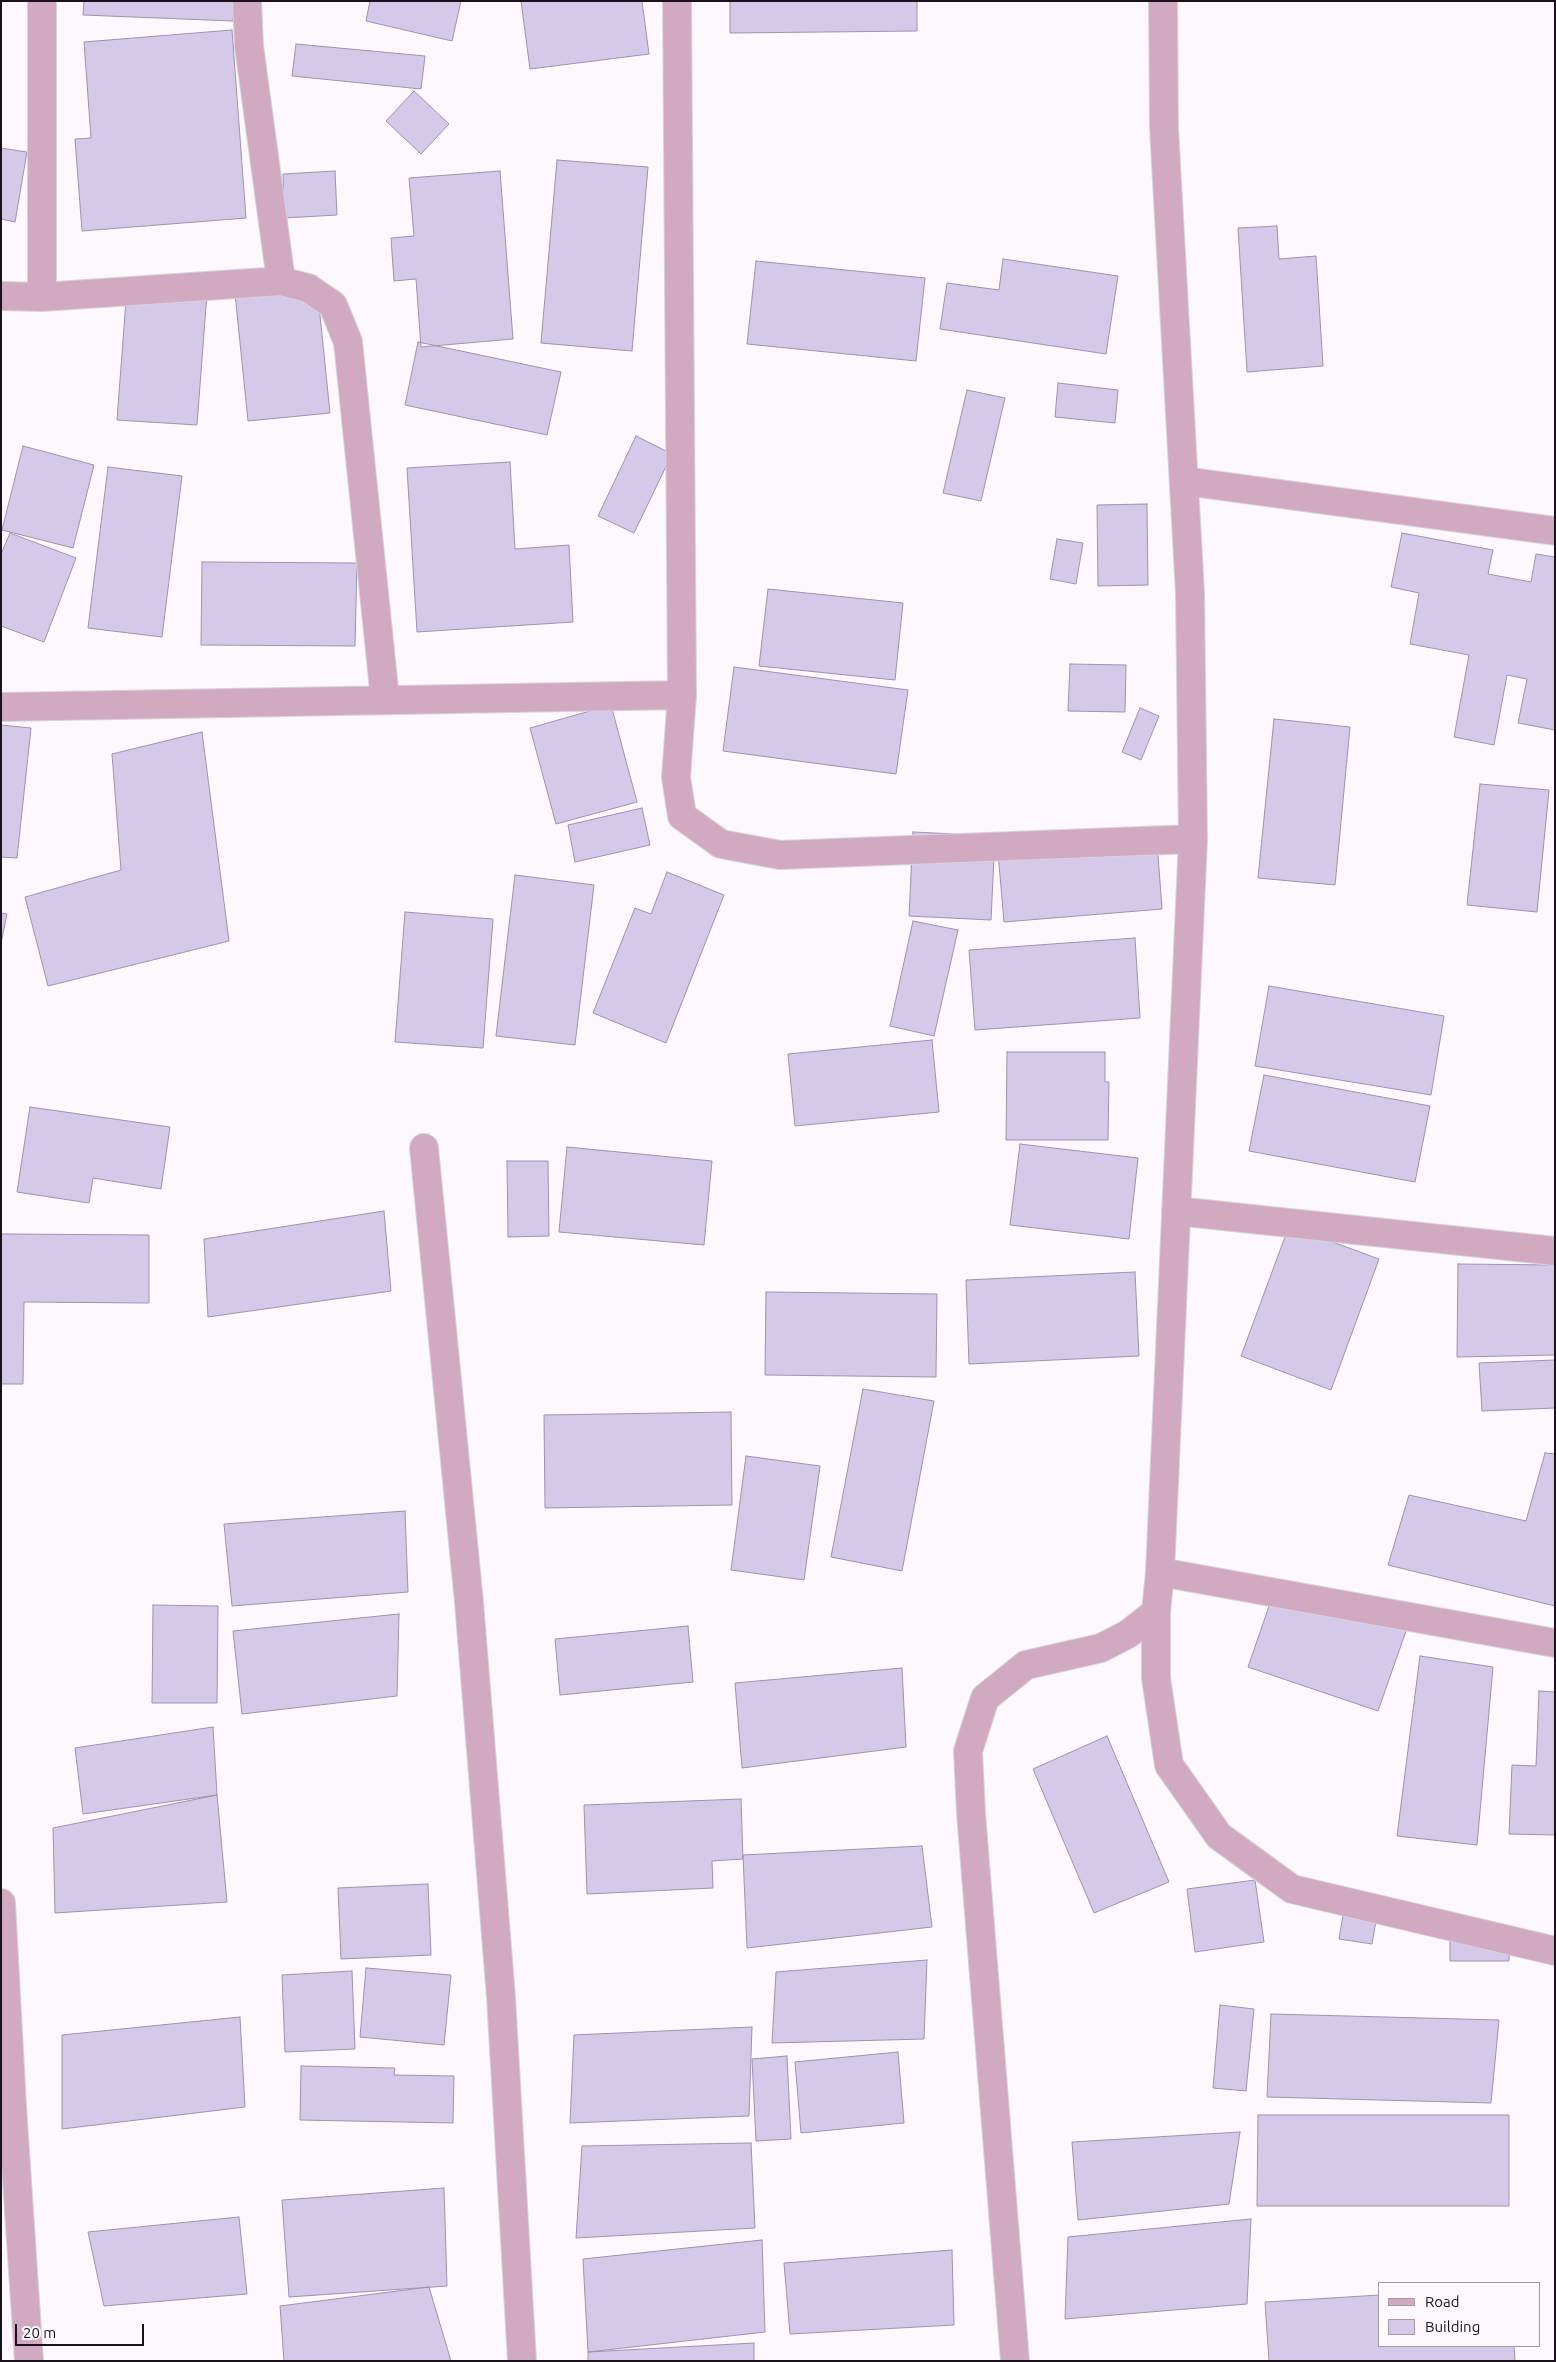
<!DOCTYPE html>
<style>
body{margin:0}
#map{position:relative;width:1556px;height:2362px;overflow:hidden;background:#fdf8fe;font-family:Ubuntu,sans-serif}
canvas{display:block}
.frame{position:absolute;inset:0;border:2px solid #1a121b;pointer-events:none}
.legend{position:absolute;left:1378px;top:2282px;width:162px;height:65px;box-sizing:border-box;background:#fdf8fe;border:1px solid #a29ca3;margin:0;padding:6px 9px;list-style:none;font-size:15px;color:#1a121b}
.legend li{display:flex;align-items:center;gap:10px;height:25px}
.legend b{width:25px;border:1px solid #a29ca3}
.scale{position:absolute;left:15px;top:2324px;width:129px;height:22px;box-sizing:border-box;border:2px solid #1a121b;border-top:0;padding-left:6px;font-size:15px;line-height:18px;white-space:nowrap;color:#1a121b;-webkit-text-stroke:4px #fdf8fe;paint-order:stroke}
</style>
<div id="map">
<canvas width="1556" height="2362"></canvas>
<div class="frame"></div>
<ul class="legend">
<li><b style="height:6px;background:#d1aac2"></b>Road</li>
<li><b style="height:14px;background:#d4c9e8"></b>Building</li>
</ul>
<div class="scale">20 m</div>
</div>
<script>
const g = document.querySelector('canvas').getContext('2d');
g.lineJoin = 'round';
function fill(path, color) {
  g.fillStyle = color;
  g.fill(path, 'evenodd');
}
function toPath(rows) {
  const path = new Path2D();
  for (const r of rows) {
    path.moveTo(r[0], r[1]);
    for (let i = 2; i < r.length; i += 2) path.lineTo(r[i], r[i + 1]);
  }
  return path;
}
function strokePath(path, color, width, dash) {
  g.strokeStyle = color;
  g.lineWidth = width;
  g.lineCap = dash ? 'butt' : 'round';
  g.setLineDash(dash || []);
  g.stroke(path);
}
const building = toPath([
 [84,1,234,1,233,21,83,15,84,1],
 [370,1,461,1,452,41,366,21,370,1],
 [521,1,642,1,649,54,530,69,521,1],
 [730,1,917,1,917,31,730,33,730,1],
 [232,30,246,218,82,231,75,139,91,138,84,42,232,30],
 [296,44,425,56,421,89,292,76,296,44],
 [414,91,449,124,421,154,386,121,414,91],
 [1,148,27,152,15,222,1,219,1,148],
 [557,160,648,167,632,351,541,343,557,160],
 [335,171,337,215,284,218,283,174,335,171],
 [500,171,513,339,421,347,416,279,394,281,391,238,414,236,409,178,500,171],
 [1277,226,1279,259,1316,256,1323,366,1247,372,1238,228,1277,226],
 [1003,259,1118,276,1106,354,940,329,947,283,999,290,1003,259],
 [756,261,925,278,916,361,747,344,756,261],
 [316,276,330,413,248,421,234,284,316,276],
 [127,287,207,293,197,425,117,420,127,287],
 [418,342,561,372,547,435,405,405,418,342],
 [1058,383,1118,390,1115,423,1055,417,1058,383],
 [967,390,1005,398,981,501,943,493,967,390],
 [636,436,672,454,634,533,598,516,636,436],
 [23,446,94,465,73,548,2,530,23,446],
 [510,462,515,549,569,545,573,622,417,632,407,468,510,462],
 [108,467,182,476,162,637,88,628,108,467],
 [1147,504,1148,585,1098,586,1097,505,1147,504],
 [10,533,76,558,44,642,1,626,1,554,10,533],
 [1402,533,1493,550,1488,574,1531,582,1536,554,1555,557,1555,730,1518,723,1527,679,1507,675,1494,745,1454,737,1469,655,1410,644,1419,593,1391,587,1402,533],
 [1057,539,1083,543,1076,584,1050,579,1057,539],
 [202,562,357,563,355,646,201,645,202,562],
 [768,589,903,603,895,680,759,666,768,589],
 [1070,664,1126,665,1125,712,1068,711,1070,664],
 [734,667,908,690,896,774,723,751,734,667],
 [611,705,637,802,556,824,530,728,611,705],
 [1140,708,1159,716,1141,760,1122,752,1140,708],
 [1274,719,1350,727,1335,885,1258,878,1274,719],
 [1,725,31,728,17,858,1,857,1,725],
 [202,732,229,941,48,986,25,897,121,870,112,754,202,732],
 [1480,784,1549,790,1537,912,1467,905,1480,784],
 [642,808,650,845,575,862,568,825,642,808],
 [1156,828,1162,909,1004,922,997,841,1156,828],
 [913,832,995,836,991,920,909,916,913,832],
 [667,872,724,895,666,1043,593,1013,635,908,651,914,667,872],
 [515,875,594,885,575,1045,496,1036,515,875],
 [405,912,493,919,483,1048,395,1042,405,912],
 [1,913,7,914,1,943,1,913],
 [913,921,958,930,934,1036,890,1026,913,921],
 [1135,938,1140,1018,975,1030,969,950,1135,938],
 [1269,986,1444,1016,1431,1095,1255,1066,1269,986],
 [932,1040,939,1112,795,1126,788,1054,932,1040],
 [1007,1052,1105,1052,1105,1082,1109,1082,1108,1140,1006,1140,1007,1052],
 [1264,1075,1430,1106,1415,1182,1249,1151,1264,1075],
 [30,1107,170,1127,161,1189,93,1178,89,1203,17,1192,30,1107],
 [1020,1144,1138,1158,1129,1239,1010,1225,1020,1144],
 [567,1147,712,1161,704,1245,559,1232,567,1147],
 [507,1161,548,1161,549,1236,508,1237,507,1161],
 [384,1211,391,1291,208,1317,204,1239,384,1211],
 [1289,1226,1379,1259,1331,1390,1241,1356,1289,1226],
 [1,1234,149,1235,149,1303,24,1302,23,1384,1,1384,1,1234],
 [1458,1264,1555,1265,1555,1355,1457,1357,1458,1264],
 [1135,1272,1139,1356,969,1364,966,1280,1135,1272],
 [766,1292,937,1294,936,1377,765,1375,766,1292],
 [1555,1360,1555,1408,1482,1411,1479,1363,1555,1360],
 [863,1389,934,1401,902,1571,831,1557,863,1389],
 [731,1412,732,1505,545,1508,544,1415,731,1412],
 [1545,1453,1555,1454,1555,1606,1388,1565,1409,1495,1526,1521,1545,1453],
 [746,1456,820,1466,804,1580,731,1570,746,1456],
 [405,1511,408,1592,232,1606,224,1524,405,1511],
 [1276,1586,1406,1631,1378,1711,1248,1667,1276,1586],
 [153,1605,218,1606,217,1703,152,1703,153,1605],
 [399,1614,397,1696,242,1714,233,1631,399,1614],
 [688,1626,693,1682,560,1695,555,1639,688,1626],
 [1420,1656,1493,1667,1477,1845,1397,1836,1420,1656],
 [902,1668,906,1747,742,1768,735,1683,902,1668],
 [1539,1691,1555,1692,1555,1835,1509,1834,1512,1765,1536,1766,1539,1691],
 [213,1727,217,1795,83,1814,75,1748,213,1727],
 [1107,1736,1169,1882,1094,1913,1033,1769,1107,1736],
 [217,1795,227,1902,55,1913,53,1828,217,1795],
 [741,1799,743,1859,712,1861,713,1888,587,1894,584,1805,741,1799],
 [922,1846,932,1927,747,1948,743,1855,922,1846],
 [1255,1880,1264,1942,1195,1952,1187,1889,1255,1880],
 [428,1884,431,1955,341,1959,338,1888,428,1884],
 [1346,1897,1379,1903,1372,1944,1339,1939,1346,1897],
 [1450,1928,1510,1929,1509,1961,1450,1961,1450,1928],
 [927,1960,924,2039,772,2043,776,1972,927,1960],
 [366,1968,451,1975,444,2045,360,2037,366,1968],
 [352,1971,355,2049,285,2052,282,1975,352,1971],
 [1220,2005,1254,2009,1246,2091,1213,2088,1220,2005],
 [1271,2014,1499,2020,1491,2103,1267,2097,1271,2014],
 [240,2017,245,2107,62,2129,62,2035,240,2017],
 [752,2027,749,2116,570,2123,574,2035,752,2027],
 [898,2052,904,2123,801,2133,795,2062,898,2052],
 [787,2056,791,2139,756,2141,752,2059,787,2056],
 [301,2066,395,2068,394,2075,454,2076,453,2123,300,2120,301,2066],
 [1258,2115,1509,2115,1509,2206,1257,2206,1258,2115],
 [1240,2132,1229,2204,1078,2220,1072,2142,1240,2132],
 [751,2143,755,2228,576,2238,582,2146,751,2143],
 [444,2188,447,2286,289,2297,282,2200,444,2188],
 [239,2217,247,2294,104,2306,88,2232,239,2217],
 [1251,2219,1247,2304,1065,2319,1068,2237,1251,2219],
 [762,2240,765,2332,588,2352,583,2259,762,2240],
 [952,2250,954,2325,790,2334,784,2263,952,2250],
 [429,2287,451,2361,284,2361,280,2306,429,2287],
 [1380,2295,1380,2346,1514,2346,1515,2361,1269,2361,1265,2302,1380,2295],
 [754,2343,754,2361,588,2361,588,2352,754,2343]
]);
fill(building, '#d4c9e8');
strokePath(building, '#9d92af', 1);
const minor = toPath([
 [42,1,42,297],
 [247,1,249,46,281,281],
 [677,1,682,695,676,777,682,816,721,844,780,855,1193,839],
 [1163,1,1164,128,1190,593,1193,839,1160,1572,1156,1612,1156,1678,1169,1765,1219,1836,1292,1889,1555,1951],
 [1,296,42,297,281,281,308,288,333,305,348,342,385,699],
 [1184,481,1555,531],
 [1,707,682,695],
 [424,1148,469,1602,501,1997,522,2361],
 [1176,1211,1555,1251],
 [1160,1572,1555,1643],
 [1,1903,12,2106,29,2361],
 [1015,2361,971,1813,968,1751,985,1698,1026,1665,1101,1648,1128,1634,1156,1612]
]);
strokePath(minor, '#d9d3da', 30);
strokePath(minor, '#d1aac2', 28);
</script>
